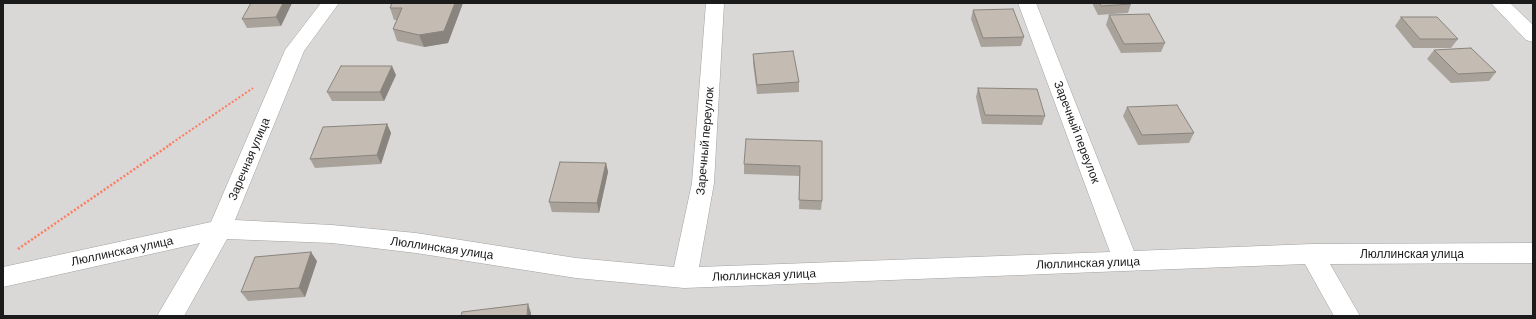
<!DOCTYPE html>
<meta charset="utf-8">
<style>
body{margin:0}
#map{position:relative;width:1536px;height:319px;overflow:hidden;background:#ede9df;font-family:Barlow,sans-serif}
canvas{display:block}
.frame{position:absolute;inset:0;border:4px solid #1b1b1b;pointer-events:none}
</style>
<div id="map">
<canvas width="1536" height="319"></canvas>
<div class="frame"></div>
</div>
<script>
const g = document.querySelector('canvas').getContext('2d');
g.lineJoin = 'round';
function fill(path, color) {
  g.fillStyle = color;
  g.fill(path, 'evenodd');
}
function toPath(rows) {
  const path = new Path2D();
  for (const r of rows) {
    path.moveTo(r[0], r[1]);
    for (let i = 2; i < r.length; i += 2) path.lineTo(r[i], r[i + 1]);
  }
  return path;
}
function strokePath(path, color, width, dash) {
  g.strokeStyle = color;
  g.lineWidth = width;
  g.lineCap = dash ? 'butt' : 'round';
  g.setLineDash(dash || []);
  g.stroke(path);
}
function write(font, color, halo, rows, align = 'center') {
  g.font = font + ' Barlow,sans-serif';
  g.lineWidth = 4;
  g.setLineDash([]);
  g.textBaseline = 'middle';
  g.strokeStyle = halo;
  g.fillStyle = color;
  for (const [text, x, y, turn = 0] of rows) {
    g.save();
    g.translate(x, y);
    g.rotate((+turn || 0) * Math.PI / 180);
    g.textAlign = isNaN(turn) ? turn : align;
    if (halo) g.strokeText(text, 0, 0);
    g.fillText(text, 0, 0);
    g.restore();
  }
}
fill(toPath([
 [3,3,1533,3,1533,316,3,316]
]), '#d9d8d7');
const minor = toPath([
 [321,3,339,3,304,51,235,220,332,225,416,233,576,258,674,267,692,183,706,3,724,3,714,183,699,267,1110,252,1018,3,1036,3,1134,251,1312,244,1533,243,1533,263,1330,264,1360,316,1334,316,1305,264,684,288,576,278,416,253,332,243,227,239,184,316,157,316,200,243,3,287,3,267,211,222,285,50,321,3],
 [1491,3,1510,3,1533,25,1533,42,1526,40,1491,3]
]);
strokePath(minor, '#a2a2a2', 1);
strokePath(toPath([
 [169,145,253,88]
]), '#fe7b60', 2, [2, 2]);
strokePath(toPath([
 [18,249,171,144]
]), '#fe7b60', 2.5, [2, 2]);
fill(minor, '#fff');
fill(toPath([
 [292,3,281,26,247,28,242,19],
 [463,3,448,43,424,47,397,41,393,29,397,20,394,20,390,8],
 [1092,3,1130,3,1131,4,1128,13,1098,15],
 [973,10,1024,37,1021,46,981,47,971,19],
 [1109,15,1165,43,1161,52,1121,53,1106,25],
 [1401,17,1458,39,1451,48,1413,48,1395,26],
 [1434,50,1496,72,1489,81,1451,83,1427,59],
 [753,54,799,82,799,92,757,94,753,63],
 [396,75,384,101,332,101,327,92],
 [978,88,1045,116,1042,125,982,124,976,97],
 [1127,107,1194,133,1189,143,1138,145,1123,116],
 [387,124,391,133,381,164,315,168,310,159],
 [822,141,822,201,821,210,799,209,800,176,744,174,744,164],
 [606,163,608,172,599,213,552,212,549,202],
 [317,261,305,297,248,301,241,292]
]), '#a9a29a');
fill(toPath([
 [283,3,292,3,281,26,276,17],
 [455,3,463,3,448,43,424,47,419,35],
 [392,66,396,75,384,101,380,92],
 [387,124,391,133,381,164,377,155],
 [606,163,608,172,599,213,597,203],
 [311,252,317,261,305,297,299,288],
 [528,304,531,313,531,316,527,316]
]), '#89847d');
const building = toPath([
 [251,3,283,3,276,17,242,19,251,3],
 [392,3,455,3,444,31,419,35,393,29,402,8,390,8,392,3],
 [1100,3,1130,3,1131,4,1101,6,1100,3],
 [1013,9,1024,37,983,38,973,10,1013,9],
 [1149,14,1165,43,1124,44,1109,15,1149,14],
 [1401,17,1437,17,1458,39,1420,39,1401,17],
 [1471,48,1496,72,1458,74,1434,50,1471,48],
 [793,51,799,82,757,85,753,54,793,51],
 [341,66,392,66,380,92,327,92,341,66],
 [978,88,1037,89,1045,116,985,115,978,88],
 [1177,105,1194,133,1142,135,1127,107,1177,105],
 [387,124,377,155,310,159,323,127,387,124],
 [746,139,822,141,822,201,799,200,800,166,744,164,746,139],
 [560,162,606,163,597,203,549,202,560,162],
 [311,252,299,288,241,292,255,257,311,252],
 [528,304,527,316,461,316,462,312,528,304]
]);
fill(building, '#c4bcb3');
strokePath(building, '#89847d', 1);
write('12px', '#1b1b1b', '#fff', [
 ["Заречный переулок",1077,132,69],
 ["Заречный переулок",705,141,-85],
 ["Заречная улица",249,159,-67],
 ["Люллинская улица",442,248,8],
 ["Люллинская улица",122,251,-12],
 ["Люллинская улица",1412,254],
 ["Люллинская улица",1088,263,-2],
 ["Люллинская улица",764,275,-2]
]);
</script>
